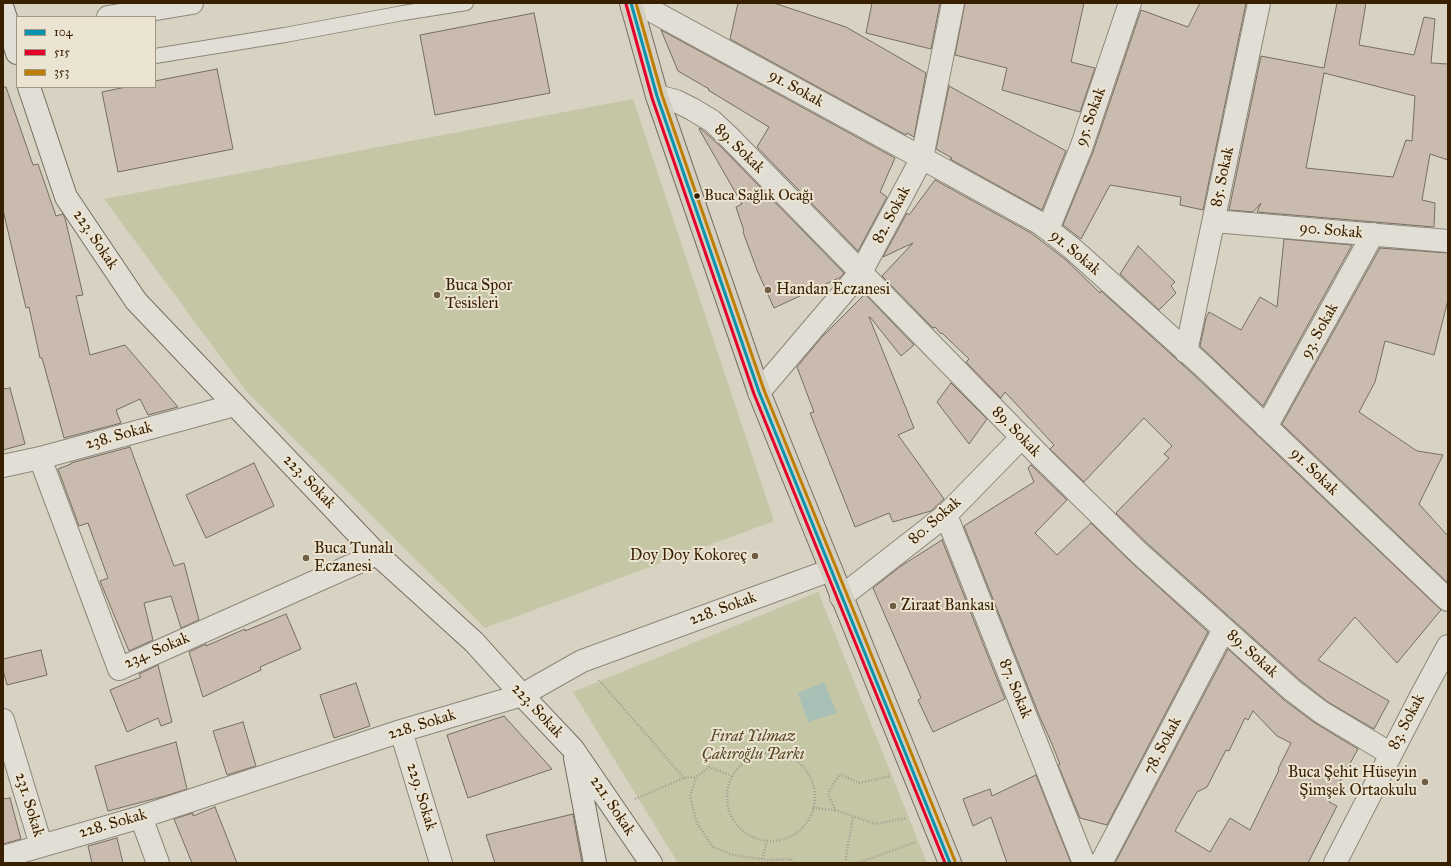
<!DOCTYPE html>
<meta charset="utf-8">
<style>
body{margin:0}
#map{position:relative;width:1451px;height:866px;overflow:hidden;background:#d7d2c2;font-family:"IM FELL Great Primer",serif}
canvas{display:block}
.frame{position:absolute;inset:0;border:4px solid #381f00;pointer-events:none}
.legend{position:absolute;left:16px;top:16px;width:140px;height:72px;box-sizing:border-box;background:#ebe4d2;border:1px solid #a3957e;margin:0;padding:5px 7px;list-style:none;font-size:12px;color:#381f00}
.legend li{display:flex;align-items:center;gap:8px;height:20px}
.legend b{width:20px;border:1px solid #a3957e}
</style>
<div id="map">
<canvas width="1451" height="866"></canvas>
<div class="frame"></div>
<ul class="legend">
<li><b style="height:5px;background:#0894af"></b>104</li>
<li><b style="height:5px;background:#e4002b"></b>515</li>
<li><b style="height:5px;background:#be7e00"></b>353</li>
</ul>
</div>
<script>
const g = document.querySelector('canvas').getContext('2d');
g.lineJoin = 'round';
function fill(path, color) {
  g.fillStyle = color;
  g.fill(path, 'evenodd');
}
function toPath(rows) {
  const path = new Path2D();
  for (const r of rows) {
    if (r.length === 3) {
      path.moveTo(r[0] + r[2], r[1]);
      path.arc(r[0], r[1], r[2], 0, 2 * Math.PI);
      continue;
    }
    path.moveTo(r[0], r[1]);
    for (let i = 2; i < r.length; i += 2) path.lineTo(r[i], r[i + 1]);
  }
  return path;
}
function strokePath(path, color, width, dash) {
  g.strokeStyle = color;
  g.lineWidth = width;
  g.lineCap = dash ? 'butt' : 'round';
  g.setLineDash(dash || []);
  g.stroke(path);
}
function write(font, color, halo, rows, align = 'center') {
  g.font = font + ' "IM FELL Great Primer",serif';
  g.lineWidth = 4;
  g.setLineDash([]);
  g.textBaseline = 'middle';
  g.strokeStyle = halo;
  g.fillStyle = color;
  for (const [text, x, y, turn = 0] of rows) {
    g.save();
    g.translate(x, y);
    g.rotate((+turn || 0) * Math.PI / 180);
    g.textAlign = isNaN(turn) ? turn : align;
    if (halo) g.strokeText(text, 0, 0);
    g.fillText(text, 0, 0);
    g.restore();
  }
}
fill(toPath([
 [633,99,774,521,485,628,246,391,104,199],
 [818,592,927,863,678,863,573,692]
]), '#c5c6a5');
fill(toPath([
 [824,682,837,713,808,722,798,693]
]), '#a8c0b5');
const building = toPath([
 [738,3,774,3,846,27,926,73,914,137,907,133,906,135,730,39,738,3],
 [872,3,940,3,931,49,866,33,872,3],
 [965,3,1084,3,1071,62,1095,68,1080,112,1002,90,1007,68,955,55,965,3],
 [1200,3,1246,3,1203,210,1180,205,1181,197,1110,185,1081,239,1063,225,1093,152,1141,10,1188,27,1200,3],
 [1337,3,1366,3,1359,45,1414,55,1424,17,1435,19,1431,63,1448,64,1448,160,1430,154,1422,200,1435,203,1434,227,1257,212,1261,203,1253,212,1229,210,1261,56,1324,68,1337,3],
 [1324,73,1415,96,1412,141,1406,140,1393,177,1306,168,1324,73],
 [534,13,550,93,435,115,420,35,534,13],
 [661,30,895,158,880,192,887,197,858,251,757,147,769,127,708,90,709,89,678,71,661,30],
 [217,69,233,149,118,172,102,92,126,87,155,87,155,81,217,69],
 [949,86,1066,151,1042,210,950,159,952,158,936,149,949,86],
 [3,87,6,87,33,165,38,164,56,216,63,214,65,218,83,295,76,296,90,355,125,345,178,407,148,415,140,399,116,410,121,423,64,438,42,358,40,358,29,307,26,308,3,210,3,87],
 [700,128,719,145,844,273,841,277,774,308,757,270,743,232,744,231,736,207,742,204,699,129,700,128],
 [935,180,1031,233,1066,260,1100,293,1101,291,1194,375,1441,610,1397,663,1355,617,1318,660,1389,701,1374,729,1328,702,1300,680,1148,544,1116,513,1169,458,1164,454,1172,446,1144,418,1084,482,1050,449,1054,445,1005,392,1001,398,966,362,969,359,942,333,941,334,935,327,933,328,882,276,913,243,883,257,907,213,909,215,935,180],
 [1284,239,1352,245,1263,406,1200,346,1206,318,1209,312,1241,330,1260,297,1277,307,1284,239],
 [1138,246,1175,282,1171,286,1176,293,1159,310,1120,274,1138,246],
 [1380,248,1448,253,1448,300,1434,355,1385,341,1375,382,1359,412,1417,451,1443,455,1419,504,1448,536,1448,583,1282,424,1380,248],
 [865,294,914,345,901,356,870,317,869,317,914,428,898,435,944,499,931,511,893,522,889,513,855,527,810,413,814,412,797,367,822,337,865,294],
 [951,383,987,419,969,444,937,402,951,383],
 [10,388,25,444,3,450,3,389,10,388],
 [130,447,174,566,184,563,199,620,181,628,171,596,144,603,153,640,129,651,100,581,108,578,88,523,79,526,58,469,71,464,71,463,130,447],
 [254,463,274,506,206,538,186,495,254,463],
 [1031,465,1067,500,1035,533,1057,555,1091,523,1131,562,1208,632,1107,825,1080,818,1058,765,1060,764,1052,744,1039,715,964,526,1034,482,1028,468,1031,465],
 [942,540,1005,699,933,732,918,700,921,698,873,588,901,566,942,540],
 [286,614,301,649,260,667,261,670,203,697,189,652,206,644,206,646,245,629,245,631,286,614],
 [1228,649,1284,700,1315,723,1358,749,1329,802,1337,806,1308,863,1115,863,1228,649],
 [1253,711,1277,736,1291,743,1278,769,1279,770,1250,830,1230,818,1210,852,1175,831,1197,792,1207,787,1226,750,1229,751,1245,718,1248,720,1253,711],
 [41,650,47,675,7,685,3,670,3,659,41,650],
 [158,665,172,722,161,726,158,718,127,732,110,690,141,677,139,674,158,665],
 [356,683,370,726,334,738,320,695,356,683],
 [504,716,552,769,468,798,447,735,504,716],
 [243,722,256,766,227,775,213,731,243,722],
 [176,742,187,789,165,796,108,811,95,766,176,742],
 [1036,775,1071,863,1007,863,991,817,973,826,963,799,990,789,992,796,1036,775],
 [10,798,21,839,3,844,3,799,10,798],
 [215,807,237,863,192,863,174,819,193,813,193,816,215,807],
 [573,814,582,863,495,863,486,835,573,814],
 [117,838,123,863,92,863,88,846,117,838]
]);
fill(building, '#c9bbae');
strokePath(building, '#766e61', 1);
const lane = toPath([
 [155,56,285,35,403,13,466,3]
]);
const street = toPath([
 [632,7,643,6,922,158,1038,222,1054,234,1074,250,1203,366,1448,600],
 [108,17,192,3],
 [657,96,676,101,692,109,712,121,728,136,1043,459,1139,553,1224,629,1292,690,1321,712,1391,754],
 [1214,221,1448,241],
 [1048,229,1081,148,1130,3],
 [1186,352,1259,3],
 [759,392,861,272,922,158,953,3],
 [1266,427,1373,234],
 [40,458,119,669,377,554],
 [3,466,40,458,235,405],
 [946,515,1084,863],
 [841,597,946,515,1022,437],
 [3,720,41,845],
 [401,731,441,863],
 [141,817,158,863],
 [3,857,141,817,401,731,522,695,582,661,831,570],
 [1101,863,1224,629],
 [1335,863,1421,696,1448,646]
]);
const secondary = toPath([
 [3,9,17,53],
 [29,87,66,197,136,301,377,554,474,642,522,695,573,749,651,863],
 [575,758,595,863]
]);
const primary = toPath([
 [631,3,657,96,759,392,950,863]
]);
strokePath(lane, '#8d877a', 16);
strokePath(street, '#8d877a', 24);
strokePath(secondary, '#766e61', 24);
strokePath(primary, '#766e61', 24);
strokePath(toPath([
 [599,680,684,778],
 [771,797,44],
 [732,776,709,767,696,777,690,797,697,823,713,847,733,855,768,860,791,859,793,863],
 [635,799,684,778,696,777],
 [813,808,835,810,828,793,840,774,859,783,890,776],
 [835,810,876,824,906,818],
 [762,859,767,841],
 [845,863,853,816],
 [858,863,916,842]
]), '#a19c92', 2.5, [1, 2]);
strokePath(lane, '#e1ded6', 14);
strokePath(street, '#e1ded6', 22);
strokePath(secondary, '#e1ded6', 22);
strokePath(primary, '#d5cfc2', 22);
strokePath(toPath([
 [631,3,657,96,759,392,950,863]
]), '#0894af', 3);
strokePath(toPath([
 [626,4,652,98,754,394,945,863]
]), '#e4002b', 3);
strokePath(toPath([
 [636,3,662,95,764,390,955,861]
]), '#be7e00', 3);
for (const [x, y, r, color] of [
 [697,196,3.5,"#381f00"],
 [768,290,4,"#705e44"],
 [437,295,4,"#705e44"],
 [755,556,4,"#705e44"],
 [306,558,4,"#705e44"],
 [893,606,4,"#705e44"],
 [1425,782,4,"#705e44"]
]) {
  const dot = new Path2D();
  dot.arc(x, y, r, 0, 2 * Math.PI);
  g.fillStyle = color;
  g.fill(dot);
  strokePath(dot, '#ebe4d2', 1.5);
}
write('15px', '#381f00', '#ebe4d2', [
 ["Buca Sağlık Ocağı",704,196]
], 'left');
write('16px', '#381f00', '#ebe4d2', [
 ["91. Sokak",796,89,29],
 ["95. Sokak",1091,117,-70],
 ["89. Sokak",739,149,44],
 ["85. Sokak",1223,177,-78],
 ["82. Sokak",892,215,-62],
 ["90. Sokak",1331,231,5],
 ["223. Sokak",95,240,56],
 ["91. Sokak",1075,253,40],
 ["93. Sokak",1320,331,-61],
 ["89. Sokak",1016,432,46],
 ["238. Sokak",119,436,-15],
 ["91. Sokak",1314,472,44],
 ["223. Sokak",309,482,46],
 ["80. Sokak",935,521,-41],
 ["228. Sokak",723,609,-20],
 ["234. Sokak",157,651,-23],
 ["89. Sokak",1252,654,42],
 ["87. Sokak",1015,689,68],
 ["223. Sokak",537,711,47],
 ["83. Sokak",1407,722,-63],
 ["228. Sokak",422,725,-17],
 ["78. Sokak",1163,746,-62],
 ["229. Sokak",421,797,73],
 ["231. Sokak",29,805,73],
 ["221. Sokak",612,806,56],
 ["228. Sokak",113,824,-16]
]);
write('16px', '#381f00', '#ebe4d2', [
 ["Buca Spor",445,286],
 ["Tesisleri",445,304],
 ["Handan Eczanesi",776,290],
 ["Buca Tunalı",314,549],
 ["Eczanesi",314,567],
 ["Doy Doy Kokoreç",747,556,"right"],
 ["Ziraat Bankası",901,606],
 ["Buca Şehit Hüseyin",1417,773,"right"],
 ["Şimşek Ortaokulu",1417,791,"right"]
], 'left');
write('italic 16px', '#584623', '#ebe4d2', [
 ["Fırat Yılmaz",753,737],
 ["Çakıroğlu Parkı",753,755]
]);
</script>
